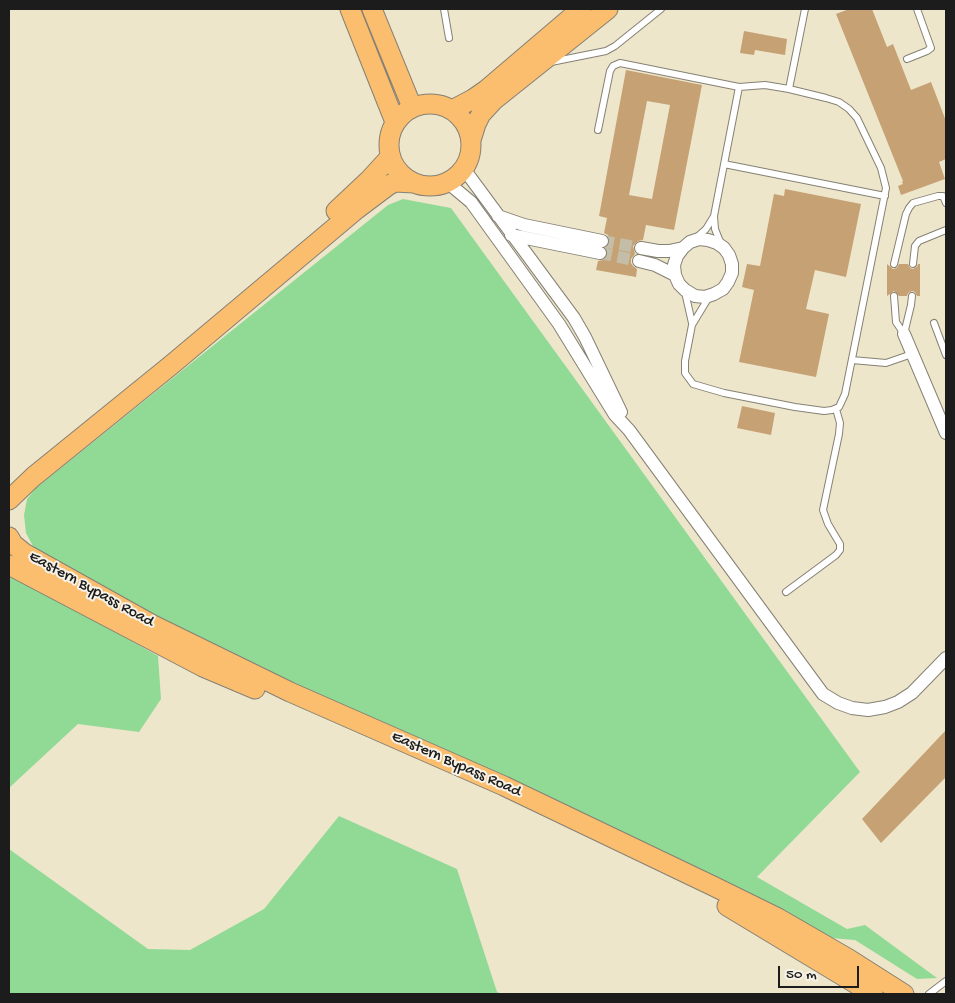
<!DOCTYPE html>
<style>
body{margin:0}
#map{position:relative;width:955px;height:1003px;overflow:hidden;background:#eee6cb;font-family:"Gochi Hand",sans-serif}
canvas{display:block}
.frame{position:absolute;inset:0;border:10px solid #1c1c1c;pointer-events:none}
.scale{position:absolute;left:778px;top:966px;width:81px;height:22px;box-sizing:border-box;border:2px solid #1c1c1c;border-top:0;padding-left:6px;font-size:15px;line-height:18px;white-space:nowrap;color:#1c1c1c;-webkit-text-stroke:4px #f7f3e8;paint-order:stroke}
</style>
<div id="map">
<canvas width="955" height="1003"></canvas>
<div class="frame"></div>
<div class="scale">50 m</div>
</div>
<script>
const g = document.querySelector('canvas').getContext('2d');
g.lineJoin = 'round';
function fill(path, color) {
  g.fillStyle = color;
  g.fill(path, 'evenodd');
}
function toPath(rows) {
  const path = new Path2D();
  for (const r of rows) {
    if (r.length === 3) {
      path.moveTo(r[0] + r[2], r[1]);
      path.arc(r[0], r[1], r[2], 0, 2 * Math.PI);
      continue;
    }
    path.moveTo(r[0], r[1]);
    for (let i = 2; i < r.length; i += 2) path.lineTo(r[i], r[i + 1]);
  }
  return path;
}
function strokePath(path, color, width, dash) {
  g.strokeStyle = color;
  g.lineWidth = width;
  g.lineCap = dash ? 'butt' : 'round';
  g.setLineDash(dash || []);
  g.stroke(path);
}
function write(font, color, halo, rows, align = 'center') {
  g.font = font + ' "Gochi Hand",sans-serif';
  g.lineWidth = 4;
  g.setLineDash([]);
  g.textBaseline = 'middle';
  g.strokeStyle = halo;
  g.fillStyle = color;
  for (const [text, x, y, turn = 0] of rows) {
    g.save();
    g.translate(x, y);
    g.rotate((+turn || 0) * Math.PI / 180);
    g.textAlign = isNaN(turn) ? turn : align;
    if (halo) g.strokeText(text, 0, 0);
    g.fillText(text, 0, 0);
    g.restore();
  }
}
fill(toPath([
 [403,199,451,208,860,772,757,877,847,929,865,925,937,978,917,979,855,940,831,938,276,685,34,548,26,533,24,515,27,499,36,488,388,205],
 [9,572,158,656,161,699,139,732,78,724,9,788],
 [339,816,457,869,497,992,502,994,9,994,9,849,148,949,190,950,264,909]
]), '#91da95');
fill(toPath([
 [849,9,872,9,887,47,893,44,911,90,931,82,946,121,946,159,939,162,945,179,901,195,898,186,903,184,902,182,903,181,836,14],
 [744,31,787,39,785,55,755,50,754,55,740,53],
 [626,70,702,85,674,230,646,225,643,240,638,241,633,246,635,254,631,259,631,263,633,266,637,269,636,277,596,270,598,261,603,260,608,255,606,248,610,242,608,235,604,233,607,218,599,216],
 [647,101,670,105,652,199,629,195],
 [785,189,861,204,846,277,815,270,806,309,829,314,816,377,739,362,754,290,742,287,747,264,760,266,774,194,784,196],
 [887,264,893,269,897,268,899,264,908,264,910,268,913,269,917,267,918,264,920,264,920,296,917,296,915,292,912,291,908,293,907,296,899,296,894,291,887,296],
 [742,406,775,413,771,435,737,428],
 [946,730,946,777,881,843,862,819]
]), '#c6a173');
strokePath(toPath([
 [602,241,641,248],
 [600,253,639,261]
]), '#c4bea8', 12, [12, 6]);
const service = toPath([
 [444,9,449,38],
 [907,59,927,51,931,48,917,9],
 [551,62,606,51,615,46,661,9],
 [598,130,610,71,613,66,620,63,739,87,765,85,789,89],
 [724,164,885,196],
 [696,238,706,229,714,216],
 [721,244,715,229,714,216,739,87],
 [894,264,906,214,909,208,913,203,938,196,943,196,946,203],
 [913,264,915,246,919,241,946,230],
 [685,292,692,323],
 [894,296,896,322,904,334,911,305,912,296],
 [709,297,692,325,685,361,685,373,693,384,724,393,795,407,824,411,832,410,839,407,845,394,886,188,881,168,857,118,849,109,839,102,826,98,789,89,805,9],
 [934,323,946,355],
 [852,360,886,363,912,354],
 [786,592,836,555,840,550,840,544,828,524,823,510,839,434,840,423,836,409],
 [929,994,946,981]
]);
const minor = toPath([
 [464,169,574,318,585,337,621,412],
 [447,182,471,202,559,324,615,415,629,430,823,694,838,703,852,708,868,710,885,707,898,702,912,693,946,658],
 [498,216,524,225,602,241],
 [511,235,600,253],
 [641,248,658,251,669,251,683,248,690,242,699,239,708,240,717,243,724,248,729,255,732,264,732,273,728,282,723,289,714,294,705,297,695,296,685,290,679,284,675,275,674,265,677,256,683,248],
 [639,261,655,265,675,275],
 [904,334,946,433]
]);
const primary = toPath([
 [350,9,395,122],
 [372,9,412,107],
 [430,145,41],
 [452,110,473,99,486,90,581,9],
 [471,140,476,124,481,114,494,100,608,9],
 [336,211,369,180,390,157],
 [9,500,33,477,170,366,357,209,389,185,395,182,414,183],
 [9,537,13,544,24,553,153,625,290,692,504,786,713,886,778,918,849,959,904,994],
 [9,565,203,667,255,689],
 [727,906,873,994]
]);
strokePath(service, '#858174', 8);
strokePath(minor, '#858174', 14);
strokePath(primary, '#858174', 21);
strokePath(service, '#fff', 6);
strokePath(minor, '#fff', 12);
strokePath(primary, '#fbbd6e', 19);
write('16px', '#1c1c1c', '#f7f3e8', [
 ["Eastern Bypass Road",91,590,29],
 ["Eastern Bypass Road",456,765,24]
]);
</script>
